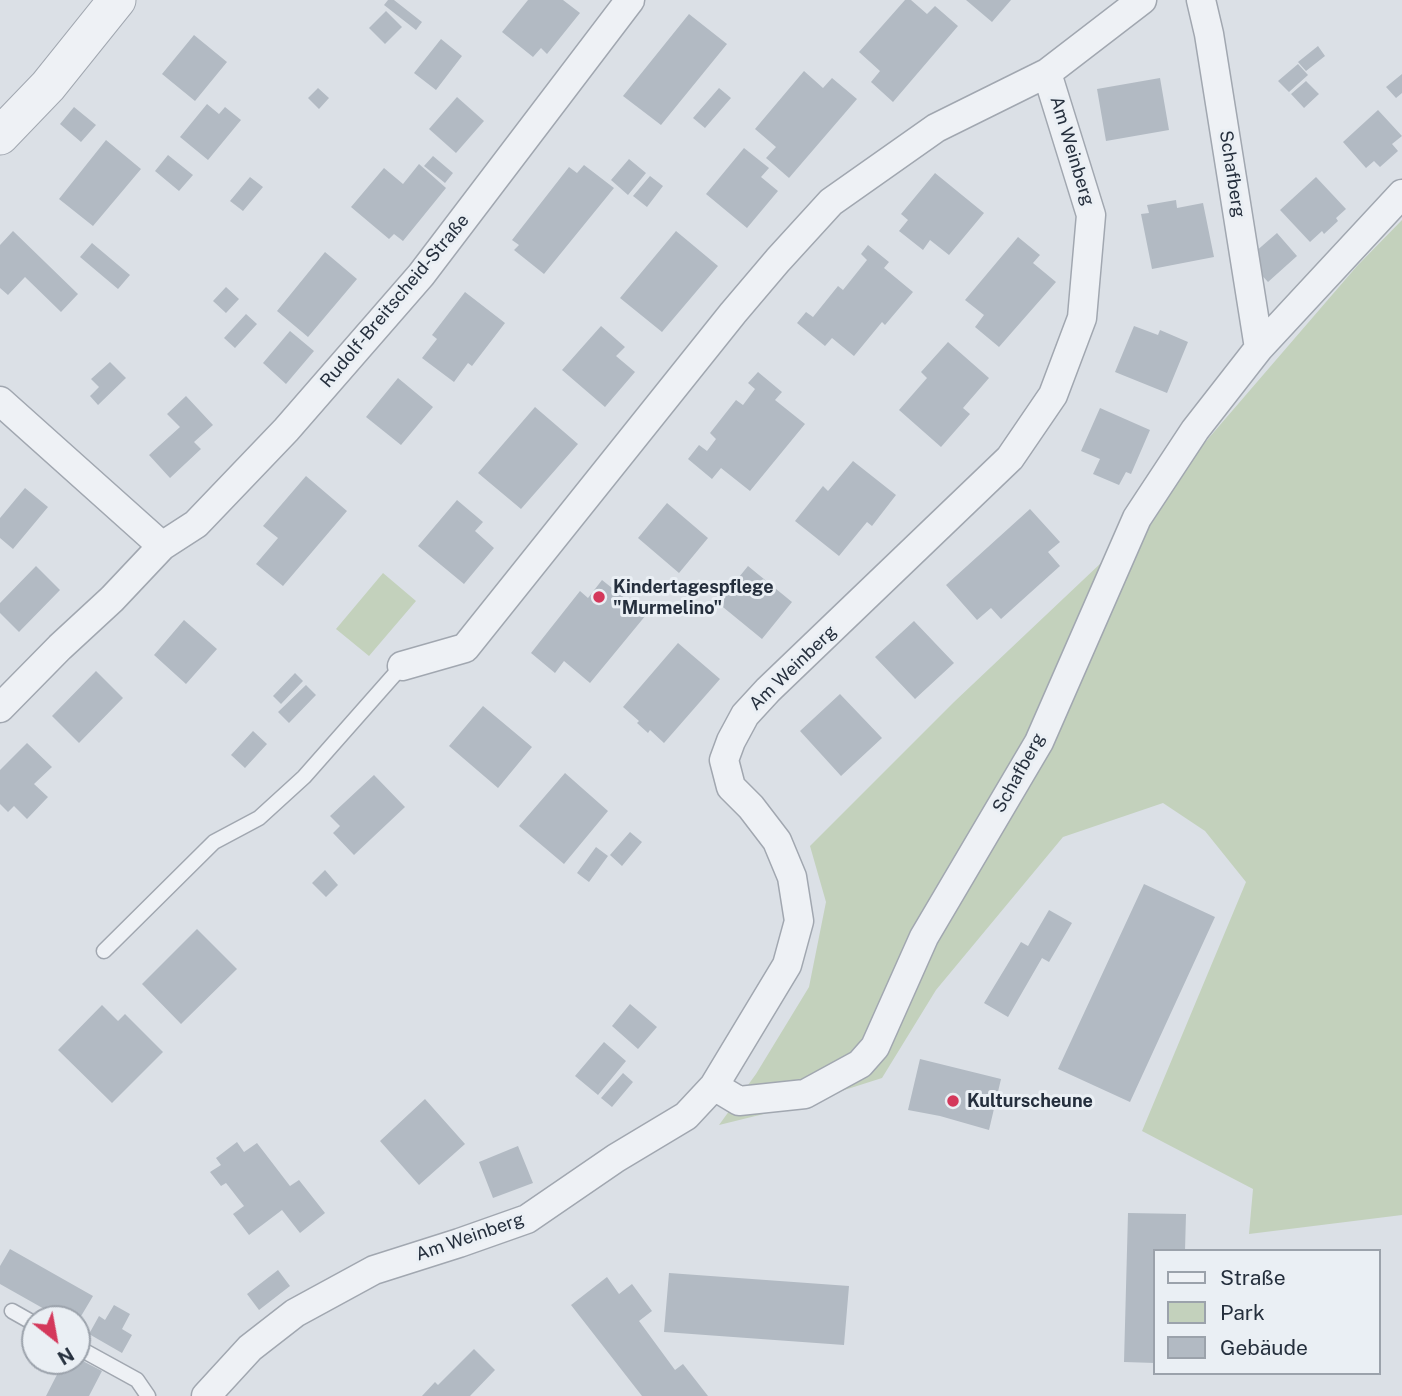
<!DOCTYPE html>
<meta charset="utf-8">
<style>
body{margin:0}
#map{position:relative;width:1402px;height:1396px;overflow:hidden;background:#dbe0e6;font-family:"Public Sans",sans-serif}
canvas{display:block}
.legend{position:absolute;left:1153px;top:1249px;width:228px;height:126px;box-sizing:border-box;background:#eaeff4;border:2px solid #9ba2ab;margin:0;padding:9px 12px;list-style:none;font-size:21px;color:#252f3d}
.legend li{display:flex;align-items:center;gap:14px;height:35px}
.legend b{width:35px;border:2px solid #9ba2ab}
.north{position:absolute;left:21px;top:1305px;width:70px;height:70px;box-sizing:border-box;background:#eaeff4;border:2px solid #9ba2ab;border-radius:50%;rotate:149deg;font-size:19px;font-weight:700;line-height:28px;text-align:center;color:#252f3d}
.north::after{content:'';display:block;margin:auto;width:24px;height:32px;background:#d4385b;clip-path:polygon(50% 0,100% 100%,50% 72%,0 100%)}
</style>
<div id="map">
<canvas width="1402" height="1396"></canvas>
<ul class="legend">
<li><b style="height:9px;background:#eef1f5"></b>Straße</li>
<li><b style="height:19px;background:#c3d1bc"></b>Park</li>
<li><b style="height:19px;background:#b2bac3"></b>Gebäude</li>
</ul>
<div class="north">N</div>
</div>
<script>
const g = document.querySelector('canvas').getContext('2d');
g.lineJoin = 'round';
function fill(path, color) {
  g.fillStyle = color;
  g.fill(path, 'evenodd');
}
function toPath(rows) {
  const path = new Path2D();
  for (const r of rows) {
    path.moveTo(r[0], r[1]);
    for (let i = 2; i < r.length; i += 2) path.lineTo(r[i], r[i + 1]);
  }
  return path;
}
function strokePath(path, color, width, dash) {
  g.strokeStyle = color;
  g.lineWidth = width;
  g.lineCap = dash ? 'butt' : 'round';
  g.setLineDash(dash || []);
  g.stroke(path);
}
function write(font, color, halo, rows, align = 'center') {
  g.font = font + ' "Public Sans",sans-serif';
  g.lineWidth = 6;
  g.setLineDash([]);
  g.textBaseline = 'middle';
  g.strokeStyle = halo;
  g.fillStyle = color;
  for (const [text, x, y, turn = 0] of rows) {
    g.save();
    g.translate(x, y);
    g.rotate((+turn || 0) * Math.PI / 180);
    g.textAlign = isNaN(turn) ? turn : align;
    if (halo) g.strokeText(text, 0, 0);
    g.fillText(text, 0, 0);
    g.restore();
  }
}
fill(toPath([
 [1402,220,1402,1215,1249,1234,1253,1189,1142,1131,1246,882,1205,831,1163,803,1063,837,936,990,882,1078,788,1108,719,1125,756,1074,809,987,826,902,810,846,954,702,1101,563,1357,266],
 [383,573,416,601,369,656,336,629]
]), '#c3d1bc');
fill(toPath([
 [388,0,394,0,422,22,416,30,384,5],
 [528,0,563,0,580,13,547,54,541,48,533,57,502,32],
 [905,0,911,0,927,14,935,6,958,26,893,102,871,82,880,71,859,52],
 [966,0,1011,0,992,22],
 [386,11,402,27,385,44,369,28],
 [689,14,727,44,661,125,623,96],
 [194,35,227,62,195,101,162,74],
 [441,39,462,56,436,90,414,73],
 [1318,46,1325,56,1306,71,1298,62],
 [1298,64,1308,75,1289,92,1278,81],
 [804,71,823,88,832,78,857,99,789,178,766,158,776,147,755,129],
 [1402,74,1402,93,1396,98,1386,87],
 [1160,78,1169,130,1106,141,1097,89],
 [1306,81,1319,94,1304,108,1291,94],
 [318,88,329,98,319,109,308,98],
 [719,88,731,98,705,128,693,118],
 [457,97,484,121,456,153,429,129],
 [207,104,219,114,225,107,241,120,208,160,180,137],
 [74,107,96,125,81,142,60,124],
 [1378,110,1402,136,1392,144,1398,151,1380,167,1374,161,1366,168,1343,142],
 [106,140,141,169,93,226,59,199],
 [744,148,769,168,761,177,778,191,747,228,706,194],
 [168,155,193,175,179,191,155,171],
 [433,156,453,173,445,183,424,166],
 [629,159,646,173,628,195,611,180],
 [419,164,446,188,403,241,394,234,389,239,351,207,384,168,403,184],
 [584,165,614,188,544,274,514,250,519,245,512,240,569,167,577,173],
 [935,173,984,213,949,255,930,240,923,250,899,231,908,220,901,214],
 [650,176,663,186,647,207,633,196],
 [250,177,263,187,243,211,230,201],
 [1316,177,1346,209,1336,218,1338,221,1324,234,1322,231,1310,242,1280,210],
 [1176,200,1177,208,1203,203,1214,257,1152,269,1141,214,1149,213,1147,205],
 [13,231,78,294,61,312,25,277,8,295,0,288,0,245],
 [676,231,718,266,662,332,620,298],
 [1277,233,1297,256,1268,282,1247,259],
 [1018,237,1040,255,1033,263,1056,282,999,347,975,327,984,315,965,300],
 [92,243,130,275,118,289,80,257],
 [868,245,889,262,884,268,913,292,885,325,882,322,854,356,832,338,825,346,797,323,806,312,813,317,838,286,843,290,867,260,861,254],
 [325,252,357,279,308,337,277,311],
 [226,287,239,299,226,313,213,301],
 [465,292,505,323,472,366,468,363,454,382,422,358,437,339,432,335],
 [246,314,257,324,235,348,224,338],
 [601,326,625,347,616,356,635,372,605,407,562,370],
 [1134,326,1158,335,1160,330,1188,342,1167,393,1115,372],
 [290,331,314,351,286,384,263,363],
 [948,342,989,378,963,408,970,414,941,447,899,410,927,378,921,372],
 [110,362,126,378,98,405,90,396,99,387,91,379],
 [758,372,782,392,775,400,805,424,750,491,721,468,712,479,688,459,699,445,707,451,716,439,710,433,736,400,743,405,755,389,748,383],
 [398,378,433,407,401,445,366,417],
 [186,396,213,425,194,442,201,449,170,478,149,455,180,427,167,414],
 [535,407,578,444,521,509,478,473],
 [1100,408,1150,430,1131,474,1126,472,1119,485,1093,474,1100,459,1081,451],
 [853,461,896,495,872,526,867,522,839,556,795,521,823,486,828,491],
 [306,476,347,511,283,586,256,564,278,538,263,526],
 [25,488,48,507,13,549,0,538,0,518],
 [457,500,483,522,475,531,494,548,464,584,418,546],
 [667,503,708,538,679,573,638,538],
 [1030,509,1060,542,1048,552,1060,566,1001,619,991,608,977,620,946,585],
 [36,566,60,590,19,632,0,613,0,603],
 [748,566,792,602,762,639,718,603],
 [602,580,646,615,590,683,564,661,555,673,531,653,580,591,588,598],
 [184,620,217,649,186,684,154,655],
 [914,621,954,663,915,699,875,657],
 [678,643,720,679,664,743,650,730,648,733,637,723,639,721,623,707],
 [96,671,123,698,79,743,52,716],
 [295,673,303,681,281,704,273,696],
 [306,685,316,695,289,723,278,712],
 [840,694,882,738,841,776,800,731],
 [483,706,532,747,498,788,449,746],
 [253,731,267,744,245,768,231,755],
 [27,743,52,767,34,784,48,797,27,819,14,806,8,812,0,804,0,770],
 [565,773,608,811,564,864,519,826],
 [374,775,405,807,354,855,333,833,340,826,330,816],
 [630,832,642,842,622,866,610,855],
 [596,847,608,856,589,882,577,873],
 [325,870,338,885,326,897,312,883],
 [1144,884,1215,917,1130,1102,1058,1069],
 [1049,910,1072,923,1049,962,1042,958,1008,1017,984,1003,1021,942,1028,946],
 [197,929,237,969,181,1024,142,984],
 [630,1004,657,1027,638,1049,612,1026],
 [102,1005,118,1021,125,1014,163,1052,112,1103,58,1050],
 [604,1042,626,1061,598,1095,575,1076],
 [920,1059,1001,1079,989,1130,940,1116,908,1110],
 [623,1073,633,1082,612,1107,601,1098],
 [425,1099,465,1144,419,1185,380,1141],
 [237,1142,244,1152,257,1143,290,1186,299,1180,325,1213,300,1233,282,1210,249,1235,233,1214,244,1206,226,1183,221,1186,210,1172,221,1165,216,1158],
 [518,1146,533,1183,493,1198,479,1162],
 [1128,1213,1186,1214,1185,1251,1155,1251,1155,1363,1124,1362],
 [10,1249,93,1296,77,1323,77,1319,62,1319,0,1284,0,1266],
 [278,1270,290,1286,259,1310,247,1294],
 [669,1273,849,1286,844,1345,664,1332],
 [607,1277,619,1294,632,1284,652,1311,639,1321,675,1370,683,1364,708,1396,642,1396,571,1305],
 [114,1305,130,1314,122,1329,132,1335,122,1353,89,1334,99,1316,105,1320],
 [474,1349,495,1370,470,1396,422,1396,435,1382,438,1385],
 [77,1358,102,1371,89,1396,46,1396,64,1361,77,1361]
]), '#b2bac3');
const service = toPath([
 [104,951,214,842,259,818,304,777,402,666],
 [12,1311,35,1324],
 [77,1347,137,1380,148,1396]
]);
const minor = toPath([
 [1201,0,1209,34,1259,348],
 [0,401,162,546],
 [402,666,465,648,733,313,778,260,831,202,936,128,1047,73,1142,0],
 [0,708,60,647,112,599,162,546,196,524,286,430,421,275,630,0],
 [714,1086,739,1101,805,1094,860,1064,875,1047,924,937,1039,742,1137,518,1195,430,1259,348,1402,194],
 [206,1396,250,1348,295,1313,374,1270,459,1243,527,1219,616,1158,686,1116,714,1086,787,965,799,921,792,877,777,841,751,807,731,787,724,760,731,741,745,715,768,690,1010,458,1053,395,1082,318,1091,215,1047,73]
]);
const tertiary = toPath([
 [0,136,48,86,117,0]
]);
strokePath(service, '#a1a7b0', 17);
strokePath(minor, '#a1a7b0', 31);
strokePath(tertiary, '#a1a7b0', 39);
strokePath(service, '#eef1f5', 14);
strokePath(minor, '#eef1f5', 28);
strokePath(tertiary, '#eef1f5', 37);
for (const [x, y, r, color] of [
 [599,597,7,"#d4385b"],
 [953,1101,7,"#d4385b"]
]) {
  const dot = new Path2D();
  dot.arc(x, y, r, 0, 2 * Math.PI);
  g.fillStyle = color;
  g.fill(dot);
  strokePath(dot, '#eaeff4', 2.5);
}
write('18px', '#252f3d', '#eaeff4', [
 ["Am Weinberg",1072,151,73],
 ["Schafberg",1232,174,81],
 ["Rudolf-Breitscheid-Straße",395,301,-50],
 ["Am Weinberg",793,668,-44],
 ["Schafberg",1019,773,-61],
 ["Am Weinberg",470,1237,-19]
]);
write('bold 18px', '#252f3d', '#eaeff4', [
 ["Kindertagespflege",613,587],
 ["\"Murmelino\"",613,608],
 ["Kulturscheune",967,1101]
], 'left');
</script>
